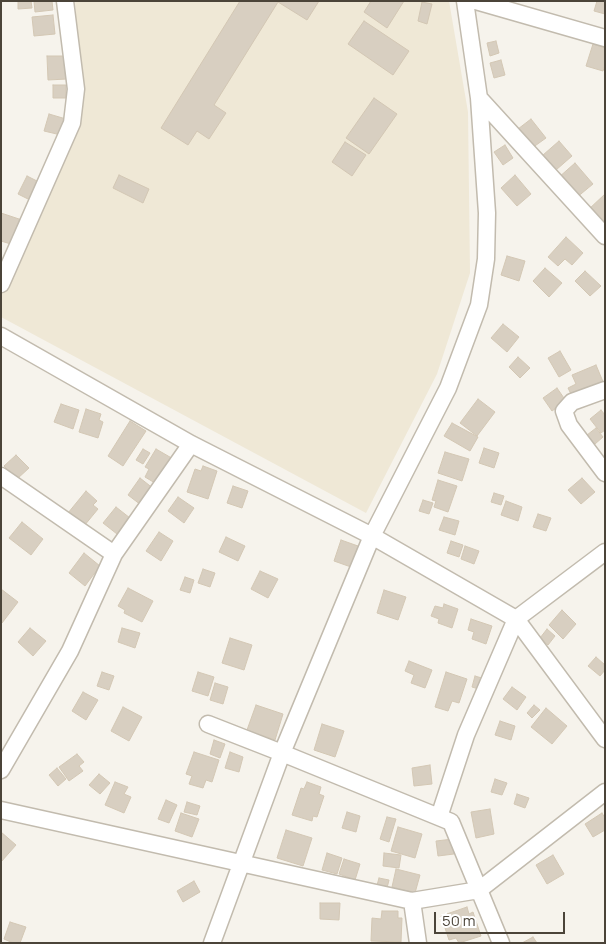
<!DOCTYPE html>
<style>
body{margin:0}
#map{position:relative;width:606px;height:944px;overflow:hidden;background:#f6f3ec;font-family:Manrope,sans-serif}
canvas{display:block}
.frame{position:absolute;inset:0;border:2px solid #4b4439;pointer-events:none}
.scale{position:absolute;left:434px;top:912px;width:131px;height:22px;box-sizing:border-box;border:2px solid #4b4439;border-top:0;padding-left:6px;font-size:15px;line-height:18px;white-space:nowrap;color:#4b4439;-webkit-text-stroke:4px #fff;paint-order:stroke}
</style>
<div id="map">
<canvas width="606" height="944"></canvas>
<div class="frame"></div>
<div class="scale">50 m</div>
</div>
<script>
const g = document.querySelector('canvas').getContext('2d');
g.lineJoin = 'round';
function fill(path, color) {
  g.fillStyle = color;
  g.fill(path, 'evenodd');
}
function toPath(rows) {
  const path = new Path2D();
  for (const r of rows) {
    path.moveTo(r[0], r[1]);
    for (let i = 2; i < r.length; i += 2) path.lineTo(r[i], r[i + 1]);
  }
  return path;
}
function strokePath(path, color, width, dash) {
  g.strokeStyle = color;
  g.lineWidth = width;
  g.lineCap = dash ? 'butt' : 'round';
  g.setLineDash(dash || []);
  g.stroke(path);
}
fill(toPath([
 [75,1,449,1,468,112,470,273,437,374,366,513,1,317,1,294,82,119]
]), '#efe8d6');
const building = toPath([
 [18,1,31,1,32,8,18,9,18,1],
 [34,1,52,1,53,10,35,12,34,1],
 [240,1,319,1,307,20,278,2,214,105,226,113,209,139,197,131,188,145,161,128,240,1],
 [371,1,404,1,387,28,364,12,371,1],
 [597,1,605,1,605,14,594,11,597,1],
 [422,2,432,4,427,24,418,21,422,2],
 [53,15,55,34,34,36,32,17,53,15],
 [364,21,409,51,393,75,348,44,364,21],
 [496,41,499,53,490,56,487,43,496,41],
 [593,44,605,48,605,65,603,71,586,66,593,44],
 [47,56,66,56,67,79,48,80,47,56],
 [501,60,505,75,494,78,490,63,501,60],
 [53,85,66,85,66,98,53,98,53,85],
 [374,98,397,114,369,154,346,138,374,98],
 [49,114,66,119,61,135,44,131,49,114],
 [531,119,546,138,532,148,518,129,531,119],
 [559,141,572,156,556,170,543,155,559,141],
 [345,142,366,155,352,176,332,162,345,142],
 [505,145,513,158,503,165,494,152,505,145],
 [575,163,593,184,576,198,558,178,575,163],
 [119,175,149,189,143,203,113,188,119,175],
 [515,175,531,194,517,206,501,188,515,175],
 [27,176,43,184,34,202,18,194,27,176],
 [605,194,605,228,588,210,605,194],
 [1,213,22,220,14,245,1,241,1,213],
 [566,237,583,253,572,265,565,259,558,266,548,257,566,237],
 [507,256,525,261,519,281,501,275,507,256],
 [545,268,562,283,549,297,533,281,545,268],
 [585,271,601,286,590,296,575,281,585,271],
 [503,324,519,337,507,352,491,338,503,324],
 [560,351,571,370,559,377,548,358,560,351],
 [518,357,530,368,520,378,509,367,518,357],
 [596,365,604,384,573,398,568,388,576,384,572,375,596,365],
 [557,388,566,401,552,411,543,398,557,388],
 [478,399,495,412,477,436,460,423,478,399],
 [61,404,79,410,73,429,54,422,61,404],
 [86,409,101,414,99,420,103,422,98,438,79,432,86,409],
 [601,410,605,415,605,430,601,433,590,419,601,410],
 [130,421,146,431,123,466,108,456,130,421],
 [452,423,478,437,470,451,444,436,452,423],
 [596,428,603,437,595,444,587,435,596,428],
 [484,448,499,453,494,468,479,463,484,448],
 [143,449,150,453,143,464,136,460,143,449],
 [156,449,175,460,160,486,145,477,149,469,145,467,156,449],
 [445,452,469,459,462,481,438,473,445,452],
 [16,455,29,468,17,479,4,466,16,455],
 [203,466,217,471,208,499,187,492,195,469,201,471,203,466],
 [140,478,154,489,141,505,128,495,140,478],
 [582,478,595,492,581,504,568,490,582,478],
 [438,480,457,486,448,512,434,507,436,501,432,500,438,480],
 [233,486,248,491,242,508,227,503,233,486],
 [86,491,97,501,93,505,98,509,84,526,68,513,86,491],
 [494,493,504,496,501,505,491,502,494,493],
 [178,497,194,508,184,523,168,511,178,497],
 [423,500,433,503,429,514,419,511,423,500],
 [506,501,522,507,518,521,501,515,506,501],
 [116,507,130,518,117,534,103,523,116,507],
 [538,514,551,518,546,531,533,527,538,514],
 [444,517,459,521,455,535,439,530,444,517],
 [22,522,43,539,31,555,9,538,22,522],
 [159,532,173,541,161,561,146,551,159,532],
 [226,537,245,546,238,561,219,552,226,537],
 [341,540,358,546,351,567,334,561,341,540],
 [451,541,463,545,459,557,447,553,451,541],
 [465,546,479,551,474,564,461,559,465,546],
 [84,553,100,566,85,586,69,573,84,553],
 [203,569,215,573,210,587,198,583,203,569],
 [260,571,278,579,268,598,251,589,260,571],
 [185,577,194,580,190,593,180,590,185,577],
 [128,588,153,601,142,622,124,613,125,610,118,606,128,588],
 [1,589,18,602,2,623,1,622,1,589],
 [384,590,406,597,398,620,377,613,384,590],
 [444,604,458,609,452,628,438,623,439,619,431,616,435,606,443,608,444,604],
 [562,610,576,624,563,639,549,625,562,610],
 [471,619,492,626,486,644,472,639,474,632,468,630,471,619],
 [30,628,46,641,33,656,18,642,30,628],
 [122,628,140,633,135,648,118,642,122,628],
 [547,629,555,636,548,645,540,638,547,629],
 [230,638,252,645,244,670,222,663,230,638],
 [596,657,605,665,605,670,600,676,588,666,596,657],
 [409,661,432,670,425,688,411,683,414,675,405,671,409,661],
 [102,672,114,676,109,690,97,686,102,672],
 [198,672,214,677,208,696,192,691,198,672],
 [446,672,467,679,459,703,452,701,448,711,435,707,446,672],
 [475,676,485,679,482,690,472,687,475,676],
 [215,683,228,687,223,704,210,700,215,683],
 [512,687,526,697,517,710,503,699,512,687],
 [83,692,98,700,86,720,72,711,83,692],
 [256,705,283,714,275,740,247,730,256,705],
 [534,705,540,710,532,718,527,713,534,705],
 [123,707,142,717,129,741,111,731,123,707],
 [546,708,567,726,552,744,531,727,546,708],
 [500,721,515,726,511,740,495,735,500,721],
 [322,724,344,731,335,757,314,750,322,724],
 [214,740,225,744,220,758,210,754,214,740],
 [194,752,219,760,212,782,206,780,203,788,189,784,192,776,186,774,194,752],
 [230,752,243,757,239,772,225,768,230,752],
 [77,754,84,762,79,766,83,771,69,781,59,767,77,754],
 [430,765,432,784,414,786,412,768,430,765],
 [57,768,66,779,58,786,49,775,57,768],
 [99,774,110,783,100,794,89,785,99,774],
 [495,779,507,783,502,795,491,792,495,779],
 [115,782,128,787,124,794,131,797,124,813,105,805,115,782],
 [307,782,321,787,319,794,324,796,317,817,313,816,312,821,292,815,301,788,304,789,307,782],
 [517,794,529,798,525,808,514,804,517,794],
 [166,800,177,805,169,823,158,819,166,800],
 [187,802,200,806,197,815,184,812,187,802],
 [490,809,494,834,476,838,471,812,490,809],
 [347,812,360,816,356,832,342,828,347,812],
 [181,813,199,819,192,837,175,831,181,813],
 [602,813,605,818,605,830,593,837,585,824,602,813],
 [387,817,396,819,389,842,380,839,387,817],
 [398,827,422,834,415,858,391,851,398,827],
 [286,830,312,838,303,866,277,858,286,830],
 [1,832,16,845,1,862,1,832],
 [453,839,454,854,438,856,436,841,453,839],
 [327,853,342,858,337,874,322,870,327,853],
 [384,853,401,855,399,868,383,866,384,853],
 [553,855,564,874,547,884,536,865,553,855],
 [344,859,360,864,355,880,339,874,344,859],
 [396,869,420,875,415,893,392,887,396,869],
 [379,878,389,880,386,892,376,889,379,878],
 [194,881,200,892,183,902,177,891,194,881],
 [320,903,340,903,339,920,320,919,320,903],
 [467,907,469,914,473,912,481,936,459,943,456,938,449,940,441,916,467,907],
 [382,911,398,911,398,918,402,918,401,942,371,941,372,918,381,919,382,911],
 [10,922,26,927,20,943,13,943,4,939,10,922],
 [533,937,537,943,522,943,533,937]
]);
fill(building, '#d8cfc1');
strokePath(building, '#d3c7b4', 1);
const minor = toPath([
 [476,1,605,38],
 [479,98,605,236],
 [1,284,72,123,76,89,65,1],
 [1,336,191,444,372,536,516,619,605,739],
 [605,390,572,402,564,411,569,425,605,473],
 [1,476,114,554],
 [208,724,282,753,451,822,501,943],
 [1,770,70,651,114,554,191,444],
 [1,810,412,901,479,890,605,792],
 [439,817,466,735,516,619,605,552],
 [412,901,418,943],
 [212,943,282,753,372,536,448,388,479,305,486,259,487,213,479,98,465,1]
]);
strokePath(minor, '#c2bbae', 19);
strokePath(minor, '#fff', 16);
</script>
